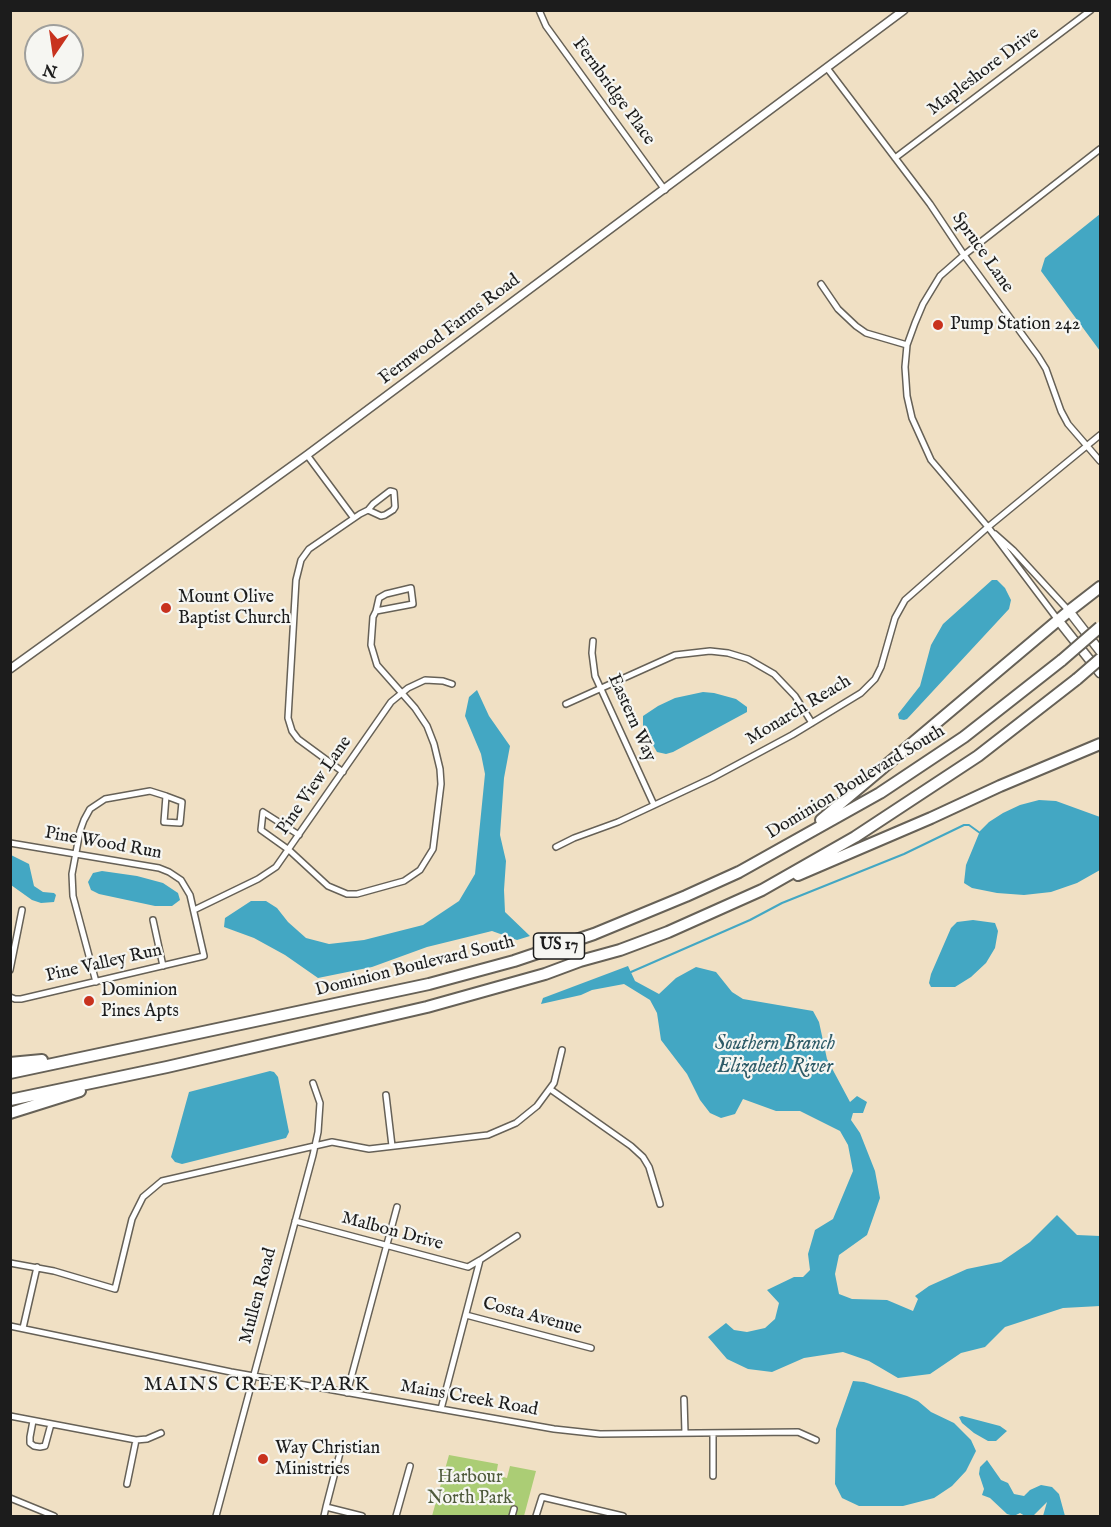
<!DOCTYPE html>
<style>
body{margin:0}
#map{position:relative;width:1111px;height:1527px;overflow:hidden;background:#f0e0c4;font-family:"IM FELL English",serif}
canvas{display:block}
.frame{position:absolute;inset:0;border:12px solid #1c1c1c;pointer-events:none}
.north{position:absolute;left:24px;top:24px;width:60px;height:60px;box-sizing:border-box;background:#f6f6f2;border:2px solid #9f9f9c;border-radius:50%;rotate:193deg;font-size:16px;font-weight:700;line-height:24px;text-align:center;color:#1c1c1c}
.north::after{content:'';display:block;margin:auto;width:21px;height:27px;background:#c8321e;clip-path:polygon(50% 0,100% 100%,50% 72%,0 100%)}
</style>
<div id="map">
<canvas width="1111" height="1527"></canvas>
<div class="frame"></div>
<div class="north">N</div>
</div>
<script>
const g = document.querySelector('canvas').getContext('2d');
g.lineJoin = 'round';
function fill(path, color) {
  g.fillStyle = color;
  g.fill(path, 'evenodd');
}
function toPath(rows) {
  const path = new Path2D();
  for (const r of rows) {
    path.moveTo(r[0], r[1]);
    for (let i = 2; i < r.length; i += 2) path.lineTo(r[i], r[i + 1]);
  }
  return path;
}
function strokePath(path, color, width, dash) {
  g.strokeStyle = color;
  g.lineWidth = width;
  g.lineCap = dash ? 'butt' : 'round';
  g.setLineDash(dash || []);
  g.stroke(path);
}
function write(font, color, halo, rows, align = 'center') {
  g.font = font + ' "IM FELL English",serif';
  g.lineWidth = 4.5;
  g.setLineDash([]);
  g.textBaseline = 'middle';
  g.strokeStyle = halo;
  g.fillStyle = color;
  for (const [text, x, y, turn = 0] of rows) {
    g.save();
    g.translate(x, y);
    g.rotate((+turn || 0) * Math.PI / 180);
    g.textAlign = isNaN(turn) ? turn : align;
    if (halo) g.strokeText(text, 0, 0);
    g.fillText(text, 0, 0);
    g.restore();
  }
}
fill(toPath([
 [449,1455,498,1464,496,1475,507,1478,510,1466,536,1471,524,1516,432,1516]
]), '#abcd75');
fill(toPath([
 [1100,214,1100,351,1041,271,1045,258],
 [992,580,997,580,1005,588,1011,600,1009,609,907,719,904,720,899,719,898,714,920,686,931,645,943,624],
 [477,690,489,716,510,746,504,778,500,835,506,861,504,890,505,912,530,936,517,940,492,931,427,947,372,967,318,978,285,955,254,938,224,927,225,918,251,901,266,901,277,908,288,922,306,938,329,944,364,940,423,925,459,901,475,874,485,774,481,754,465,716,469,697],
 [703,692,714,693,736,699,747,707,747,712,673,752,666,754,657,752,647,735,643,725,643,716,658,706,675,698],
 [1039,800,1056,801,1100,817,1100,870,1077,883,1051,892,1024,895,997,893,972,888,964,883,966,865,980,831,989,822,1003,813,1020,805],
 [11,855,29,864,34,886,43,892,54,893,56,895,54,902,41,903,32,900,11,885],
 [102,871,137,876,163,883,178,893,180,900,172,906,155,906,99,894,91,890,88,882,93,873],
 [973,920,995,923,998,931,995,948,986,963,971,977,955,987,931,987,929,983,931,974,951,928,957,922],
 [628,966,635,981,659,994,676,978,696,967,716,972,732,992,743,999,813,1011,819,1022,827,1059,850,1102,857,1096,867,1102,863,1113,853,1113,851,1120,860,1133,875,1171,880,1198,867,1235,839,1255,835,1274,839,1294,852,1299,887,1300,913,1311,918,1299,915,1296,929,1286,967,1269,1001,1262,1030,1242,1057,1215,1077,1235,1100,1236,1100,1306,1063,1308,1005,1327,985,1347,961,1353,930,1374,898,1378,869,1361,843,1352,804,1358,772,1372,748,1369,727,1359,708,1337,726,1323,734,1330,747,1332,765,1328,775,1319,779,1303,767,1290,794,1277,803,1277,810,1270,808,1254,815,1230,833,1219,853,1171,848,1145,840,1131,800,1111,776,1111,743,1099,735,1114,721,1118,710,1113,700,1100,687,1074,661,1040,657,1013,650,1000,624,984,592,990,581,995,541,1004,543,998],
 [270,1071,274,1072,278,1077,289,1132,286,1138,182,1164,175,1162,171,1157,189,1092],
 [853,1381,864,1382,907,1396,918,1401,931,1412,954,1423,971,1440,976,1451,966,1471,952,1486,934,1498,903,1506,859,1506,842,1498,835,1484,836,1429],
 [962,1416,1000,1426,1007,1431,996,1441,988,1441,974,1433,962,1423,959,1417],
 [987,1460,1001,1480,1008,1483,1014,1494,1024,1496,1030,1490,1041,1485,1052,1487,1059,1494,1065,1516,1043,1516,1047,1502,1033,1516,1025,1516,1020,1513,1014,1516,1007,1514,990,1498,982,1495,984,1489,979,1474,980,1467]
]), '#43a7c3');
strokePath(toPath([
 [631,972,750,920,782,903,904,854,964,825,969,825,980,833]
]), '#43a7c3', 2);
const minor = toPath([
 [539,10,546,26,665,190],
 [827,68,930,204,964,255,1038,356,1046,369,1061,411,1068,424,1100,461],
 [895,158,1091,10],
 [821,284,838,309,856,326,866,333,907,345],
 [307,455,353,517],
 [995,534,1013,550,1069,611],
 [1058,620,988,527,931,460,912,418,907,396,905,367,907,345,915,323,923,304,940,276,964,255,1100,149],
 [593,641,592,653,595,676,654,805],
 [566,704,675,655,710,651,728,653,748,659,774,674,795,696,812,723],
 [343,772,298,739,292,731,288,718,296,580,301,560,309,549,360,514,368,510,381,516,385,515,393,510,395,507,394,492,390,491,373,504,368,510],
 [299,835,263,812,261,830,289,850,328,886,347,894,357,894,404,881,420,870,433,849,441,784,440,769,434,744,427,726,415,708,377,665,371,645,373,617,376,611,413,604,411,588,386,594,379,598,376,611],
 [10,843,159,868,169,872,181,880,190,895,204,956,21,999,15,999,10,997],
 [556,847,574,838,618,822,712,778,792,735,861,693,875,679,881,667,895,618,905,600,988,527,1100,435],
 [194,910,258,879,276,867,391,702,408,688,425,680,443,681,452,684],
 [153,920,163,966],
 [10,970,22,910],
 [96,982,73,896,72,874,80,831,84,820,90,809,105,799,150,791,166,796,164,822,180,823,182,802,166,796],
 [550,1089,631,1146,643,1157,649,1167,660,1204],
 [386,1095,392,1146],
 [295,1221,468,1267,480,1260],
 [10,1263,54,1271,115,1289,132,1219,143,1197,162,1181,332,1142,369,1149,488,1135,516,1123,537,1106,554,1083,562,1050],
 [466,1315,591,1348],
 [10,1326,231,1372,554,1429,600,1434,798,1432,816,1440],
 [23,1328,37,1267],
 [347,1393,397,1207],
 [684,1399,685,1433],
 [441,1409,480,1260,517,1236],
 [10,1416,136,1440,147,1439,161,1433],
 [33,1421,30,1437,30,1443,34,1446,40,1447,45,1446,51,1424],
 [713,1433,713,1476],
 [127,1484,136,1440],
 [10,1498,54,1516],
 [326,1507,341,1449],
 [216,1516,313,1155,318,1132,320,1103,313,1083],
 [324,1516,326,1507,362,1516],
 [396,1516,410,1466],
 [512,1516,514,1509],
 [536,1516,542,1497,623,1516]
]);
const tertiary = toPath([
 [10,669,307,455,904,10]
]);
const secondary = toPath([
 [1069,611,1100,651],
 [1058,620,1100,673]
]);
const motorway = toPath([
 [821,820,1069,611,1100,587],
 [798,875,931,818,1000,786,1100,744],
 [10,1063,42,1060],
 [10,1073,429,984,514,961,594,934,686,896,739,872,880,793,964,737,1062,660],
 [10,1100,167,1067,427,1007,545,974,580,961,620,950,668,932,762,890,855,837,978,756,1077,679],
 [10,1113,80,1091]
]);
strokePath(minor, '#666157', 8);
strokePath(tertiary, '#666157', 10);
strokePath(secondary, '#666157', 11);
strokePath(motorway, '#666157', 14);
strokePath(minor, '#fff', 5);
strokePath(tertiary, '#fff', 7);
strokePath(secondary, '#fff', 8);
strokePath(motorway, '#fff', 10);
const motorwayBridge = toPath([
 [1062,660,1100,627],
 [1077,679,1100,659]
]);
strokePath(motorwayBridge, '#666157', 14, []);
strokePath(motorwayBridge, '#fff', 10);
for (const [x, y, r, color] of [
 [938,325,6,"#c8321e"],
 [166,608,6,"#c8321e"],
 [89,1001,6,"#c8321e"],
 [263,1459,6,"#c8321e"]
]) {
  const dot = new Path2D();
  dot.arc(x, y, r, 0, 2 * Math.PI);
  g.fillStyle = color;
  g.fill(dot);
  strokePath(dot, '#f6f6f2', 2);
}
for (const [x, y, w] of [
 [559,946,51]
]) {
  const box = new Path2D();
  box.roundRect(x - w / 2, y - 13, w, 26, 4.5);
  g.fillStyle = '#f6f6f2';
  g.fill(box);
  strokePath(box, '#1c1c1c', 1.5);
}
write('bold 16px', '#1c1c1c', null, [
 ["US 17",559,946]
]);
write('18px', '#1c1c1c', '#f6f6f2', [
 ["Mapleshore Drive",984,72,-37],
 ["Fernbridge Place",613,92,54],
 ["Spruce Lane",982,253,55],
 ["Fernwood Farms Road",450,330,-37],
 ["Monarch Reach",799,711,-31],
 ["Eastern Way",631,718,66],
 ["Dominion Boulevard South",856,783,-31],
 ["Pine View Lane",315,786,-55],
 ["Pine Wood Run",103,844,10],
 ["Pine Valley Run",104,964,-13],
 ["Dominion Boulevard South",415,967,-14],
 ["Malbon Drive",392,1232,15],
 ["Mullen Road",259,1296,-75],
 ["Costa Avenue",532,1317,15],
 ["Mains Creek Road",469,1399,10]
]);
write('18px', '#1c1c1c', '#f6f6f2', [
 ["Pump Station 242",950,325],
 ["Mount Olive",178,598],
 ["Baptist Church",178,619],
 ["Dominion",101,991],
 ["Pines Apts",101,1012],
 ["Way Christian",275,1449],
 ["Ministries",275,1470]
], 'left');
write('18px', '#4e5a3b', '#f6f6f2', [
 ["Harbour",470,1478],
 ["North Park",470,1499]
]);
write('italic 20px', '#2e5b67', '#f6f6f2', [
 ["Southern Branch",775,1045],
 ["Elizabeth River",775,1068]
]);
g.letterSpacing = '1.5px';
write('20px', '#1c1c1c', '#f6f6f2', [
 ["MAINS CREEK PARK",257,1386]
]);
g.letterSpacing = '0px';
</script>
